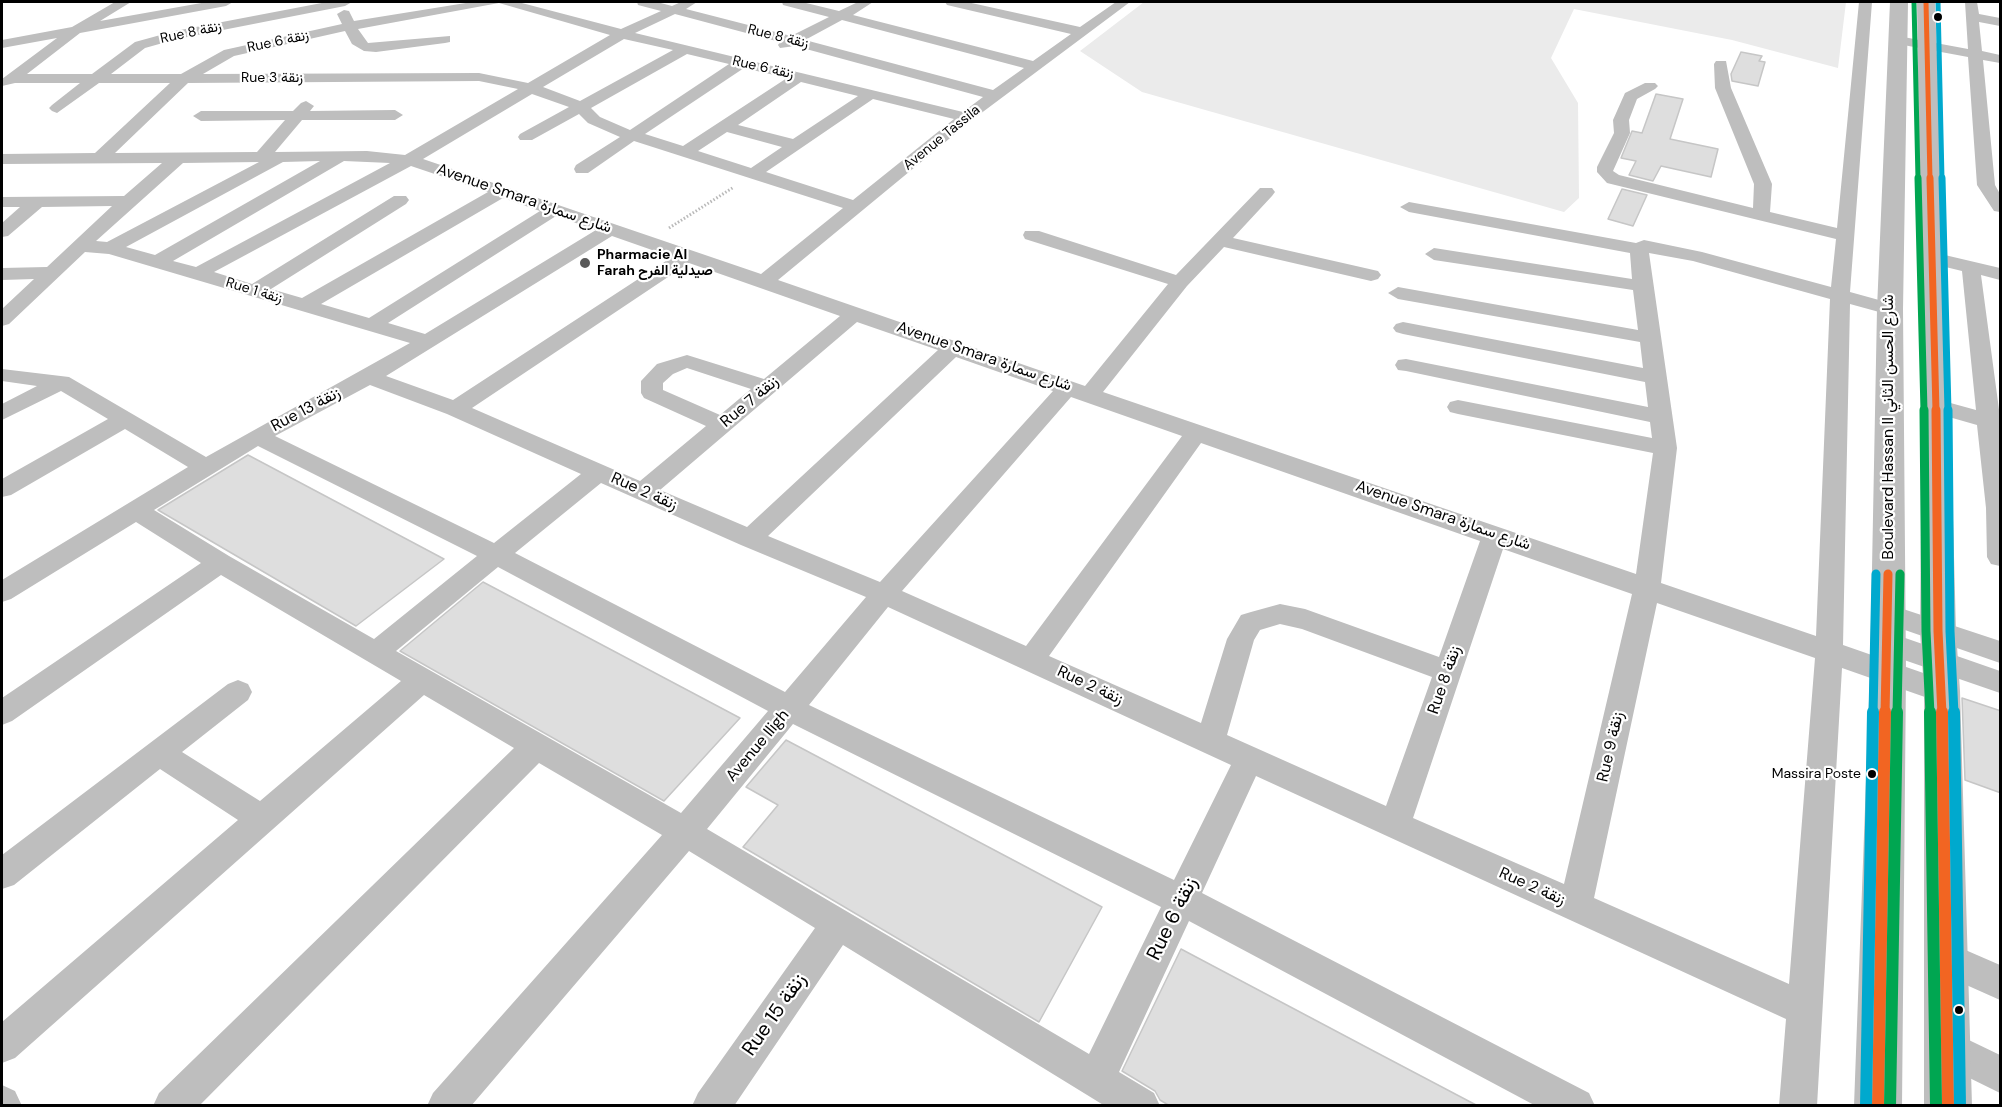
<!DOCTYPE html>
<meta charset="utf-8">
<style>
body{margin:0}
#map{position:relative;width:2002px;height:1107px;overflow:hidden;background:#fff;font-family:"DM Sans",sans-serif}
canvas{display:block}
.frame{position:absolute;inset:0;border:3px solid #000;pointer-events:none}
</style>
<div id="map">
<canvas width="2002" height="1107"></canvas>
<div class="frame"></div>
</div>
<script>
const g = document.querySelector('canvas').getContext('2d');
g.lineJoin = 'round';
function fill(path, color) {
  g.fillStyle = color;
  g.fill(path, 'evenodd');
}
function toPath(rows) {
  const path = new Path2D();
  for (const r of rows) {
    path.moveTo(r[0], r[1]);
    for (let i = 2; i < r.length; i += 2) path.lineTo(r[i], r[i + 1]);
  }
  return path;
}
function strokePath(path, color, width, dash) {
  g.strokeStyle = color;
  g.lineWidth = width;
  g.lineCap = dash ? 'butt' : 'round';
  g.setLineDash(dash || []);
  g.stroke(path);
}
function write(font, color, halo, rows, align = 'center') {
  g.font = font + ' "DM Sans",Vazirmatn,sans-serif';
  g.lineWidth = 4.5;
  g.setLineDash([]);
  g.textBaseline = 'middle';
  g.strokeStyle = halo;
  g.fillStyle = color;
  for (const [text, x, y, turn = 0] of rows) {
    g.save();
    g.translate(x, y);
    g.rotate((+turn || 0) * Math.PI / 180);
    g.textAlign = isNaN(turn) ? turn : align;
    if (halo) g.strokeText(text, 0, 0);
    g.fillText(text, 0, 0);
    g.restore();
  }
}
fill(toPath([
 [1144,2,1846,2,1838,68,1732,40,1574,9,1551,58,1578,103,1579,198,1564,212,1142,92,1080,51]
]), '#ebebeb');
const building = toPath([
 [1741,52,1762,56,1759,61,1765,62,1758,86,1732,81,1731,74,1741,52],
 [1656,94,1683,99,1670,139,1718,149,1711,177,1661,166,1653,181,1629,175,1636,161,1621,158,1632,131,1642,133,1656,94],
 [1622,189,1647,195,1633,226,1608,219,1622,189],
 [248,455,265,464,444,559,356,626,158,510,248,455],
 [483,582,589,638,740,718,664,801,400,651,483,582],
 [1962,698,2001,711,2001,793,1965,780,1962,698],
 [786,740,1102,907,1039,1022,743,847,778,805,746,787,786,740],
 [1181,949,1366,1047,1478,1106,1170,1106,1160,1100,1155,1091,1122,1071,1181,949]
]);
fill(building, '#dedede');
strokePath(building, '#c6c6c6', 1.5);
strokePath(toPath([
 [669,228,734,187]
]), '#b9b9b9', 3, [1.5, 2]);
fill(toPath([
 [115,2,131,2,100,21,207,2,233,2,226,6,80,33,27,74,92,74,135,42,175,31,327,2,352,2,345,6,177,39,145,48,111,74,181,74,224,50,342,24,337,14,344,10,349,11,354,21,472,2,518,2,621,29,661,11,638,5,637,2,657,2,672,6,681,2,697,2,686,9,791,36,829,17,783,5,782,2,802,2,839,11,858,2,873,2,853,15,1033,61,1071,34,947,5,945,2,967,2,1080,27,1116,2,1130,2,972,120,778,280,1085,386,1168,284,1025,239,1023,235,1025,231,1039,231,1176,275,1260,188,1272,188,1275,192,1272,196,1233,238,1378,271,1381,275,1378,279,1371,281,1224,247,1187,286,1103,392,1636,574,1653,453,1458,414,1450,412,1447,407,1450,402,1458,400,1652,438,1650,422,1406,371,1398,370,1395,365,1398,360,1406,359,1648,407,1645,382,1403,334,1396,332,1393,328,1396,324,1403,322,1643,368,1640,342,1398,299,1388,293,1398,287,1638,330,1633,290,1434,260,1425,254,1434,248,1632,279,1630,253,1409,212,1400,207,1409,202,1636,243,1644,240,1702,252,1831,287,1836,239,1607,183,1597,172,1597,167,1614,133,1613,120,1625,93,1645,83,1655,83,1658,86,1655,89,1637,99,1629,120,1630,133,1613,171,1619,175,1753,208,1754,184,1715,88,1714,64,1716,61,1726,61,1731,88,1772,184,1770,212,1837,228,1859,2,1872,2,1850,292,1897,305,1900,309,1897,313,1890,315,1850,304,1843,645,1952,683,1956,691,1952,699,1942,703,1842,668,1817,1106,1779,1106,1786,1019,1256,776,1202,893,1589,1093,1595,1106,1536,1106,1189,921,1119,1072,1154,1093,1160,1106,1105,1106,843,945,734,1106,692,1106,698,1093,815,928,689,851,471,1106,427,1106,433,1093,662,835,539,763,199,1106,153,1106,159,1093,514,748,424,695,15,1058,2,1063,2,1022,238,820,160,769,14,885,2,889,2,855,228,684,238,680,248,684,252,692,248,700,182,752,260,801,401,681,221,575,12,721,2,725,2,698,201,563,136,522,11,599,2,602,2,580,188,467,125,429,11,495,2,497,2,479,108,419,61,391,2,420,2,404,37,386,2,381,2,369,69,377,206,457,410,343,109,254,85,252,9,324,2,326,2,309,34,279,2,280,2,268,47,267,112,206,42,207,8,236,2,237,2,223,20,207,2,207,2,197,124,196,162,163,2,164,2,154,95,153,170,83,99,83,57,113,52,111,49,108,52,105,80,83,15,83,2,86,2,79,57,38,2,48,2,40,72,27,115,2],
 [499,3,610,35,528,83,479,73,203,74,234,56,345,31,352,44,364,51,376,52,445,43,450,42,450,36,368,43,358,29,499,3],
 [675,14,780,42,778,45,780,48,795,46,983,97,963,112,635,33,675,14],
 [842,20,1024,68,993,90,805,40,842,20],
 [624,39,673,50,580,101,543,87,624,39],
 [687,54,729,64,630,130,600,117,591,108,687,54],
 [744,68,787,78,683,146,645,134,744,68],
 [479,81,518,89,405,155,367,151,275,152,302,120,395,120,403,115,395,110,310,111,314,106,306,101,301,103,293,111,201,111,193,116,201,121,285,120,257,152,115,153,188,83,479,81],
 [801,82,858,96,793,139,738,125,801,82],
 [532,94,569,107,520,134,518,137,520,140,532,140,579,114,588,123,620,137,576,165,574,169,576,173,588,173,634,141,843,208,761,274,423,159,532,94],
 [873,99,954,119,853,200,766,172,873,99],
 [727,132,782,147,751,168,698,151,727,132],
 [320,161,155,255,126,247,283,162,320,161],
 [344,161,390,163,196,267,173,261,344,161],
 [259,162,107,242,96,241,183,163,259,162],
 [411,166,488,192,302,298,271,289,406,204,409,200,406,196,394,196,252,284,214,272,411,166],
 [503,198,540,211,369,318,321,304,503,198],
 [556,216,596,230,425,334,388,323,556,216],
 [612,236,672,257,453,400,386,376,612,236],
 [1649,253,1693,261,1830,299,1816,636,1661,583,1677,448,1649,253],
 [689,263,840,316,764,379,687,355,657,364,641,381,641,393,644,398,706,426,640,481,472,408,689,263],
 [857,322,938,350,747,527,660,490,857,322],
 [956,357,1053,391,880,582,768,536,956,357],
 [687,368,751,389,720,415,663,390,663,383,673,374,687,368],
 [370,385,447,414,581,474,494,543,275,436,370,385],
 [1071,397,1182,436,1026,646,902,591,1071,397],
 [1201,443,1480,541,1439,657,1305,609,1280,604,1251,612,1241,615,1227,639,1201,723,1049,656,1201,443],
 [258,446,477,556,374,639,229,556,154,510,258,446],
 [601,483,741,545,866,597,785,692,515,553,601,483],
 [1503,549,1632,594,1564,884,1413,818,1503,549],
 [498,567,768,711,681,813,396,651,498,567],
 [1657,603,1815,658,1789,984,1594,898,1657,603],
 [888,607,1231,765,1174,880,809,705,888,607],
 [1280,624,1302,629,1432,677,1386,806,1227,735,1254,640,1260,630,1280,624],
 [793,724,1161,907,1089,1054,707,829,793,724],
 [1965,2,1977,2,1979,14,2000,18,2000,26,1979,22,1982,51,2000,55,2000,63,1983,60,1995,185,2000,194,2000,212,1994,211,1977,185,1968,57,1898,44,1891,40,1898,36,1968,49,1965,2],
 [1932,252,2000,268,2000,280,1981,275,2000,417,2000,566,1991,564,1987,557,1986,508,1977,425,1928,411,1925,406,1928,401,1936,399,1976,410,1962,271,1925,262,1923,258,1932,252],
 [1888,604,2000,641,2000,663,1879,621,1875,614,1879,607,1888,604],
 [1888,632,2000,671,2000,693,1878,651,1874,643,1878,635,1888,632],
 [1947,942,2000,965,2000,1000,1935,971,1930,959,1935,947,1947,942],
 [1948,1030,2000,1055,2000,1093,1935,1061,1930,1048,1935,1035,1948,1030],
 [2,1085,15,1091,22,1106,2,1106,2,1085]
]), '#bebebe');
fill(toPath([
 [1890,2,1908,2,1903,309,1906,672,1902,1106,1854,1106,1870,672,1877,309,1890,2],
 [1917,2,1935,2,1950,406,1956,631,1960,691,1972,1106,1924,1106,1924,691,1920,631,1922,406,1917,2]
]), '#bebebe');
strokePath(toPath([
 [1926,2,1930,179]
]), '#f26522', 5);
strokePath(toPath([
 [1930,178,1936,411]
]), '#f26522', 7);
strokePath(toPath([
 [1936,410,1938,631,1942,714],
 [1885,714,1888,574]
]), '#f26522', 9);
strokePath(toPath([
 [1942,712,1948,1106],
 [1878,1106,1885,712]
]), '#f26522', 12);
strokePath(toPath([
 [1914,2,1918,179]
]), '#00a651', 5);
strokePath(toPath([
 [1918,178,1924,411]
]), '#00a651', 7);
strokePath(toPath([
 [1924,410,1926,631,1930,714],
 [1897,714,1900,574]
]), '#00a651', 9);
strokePath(toPath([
 [1930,712,1936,1106],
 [1890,1106,1897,712]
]), '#00a651', 12);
strokePath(toPath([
 [1938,2,1942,179]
]), '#00a9ce', 5);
strokePath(toPath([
 [1942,178,1948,411]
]), '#00a9ce', 7);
strokePath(toPath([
 [1948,410,1950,631,1954,714],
 [1873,714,1876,574]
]), '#00a9ce', 9);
strokePath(toPath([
 [1954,712,1960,1106],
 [1866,1106,1873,712]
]), '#00a9ce', 12);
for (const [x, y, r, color] of [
 [1938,17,5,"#000"],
 [585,263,6,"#595959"],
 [1872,774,5,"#000"],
 [1959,1010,5,"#000"]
]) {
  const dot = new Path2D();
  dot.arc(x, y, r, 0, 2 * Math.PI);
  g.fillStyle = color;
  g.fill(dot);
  strokePath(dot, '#fff', 2);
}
write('14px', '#000', '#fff', [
 ["Rue 8 زنقة",191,33,-12],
 ["Rue 8 زنقة",778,37,14],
 ["Rue 6 زنقة",278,42,-12],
 ["Rue 6 زنقة",763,68,13],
 ["Rue 3 زنقة",272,78],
 ["Avenue Tassila",942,138,-39],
 ["Rue 1 زنقة",254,291,17]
]);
write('bold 14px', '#000', '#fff', [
 ["Pharmacie Al",597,255],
 ["Farah صيدلية الفرح",597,271]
], 'left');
write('14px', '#000', '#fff', [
 ["Massira Poste",1861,774]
], 'right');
write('16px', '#000', '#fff', [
 ["Avenue Smara شارع سمارة",524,199,19],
 ["Avenue Smara شارع سمارة",984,357,19],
 ["Rue 7 زنقة",750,402,-40],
 ["Rue 13 زنقة",306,410,-28],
 ["Boulevard Hassan II شارع الحسن الثاني",1889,427,-90],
 ["Rue 2 زنقة",644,492,24],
 ["Avenue Smara شارع سمارة",1443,516,19],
 ["Rue 8 زنقة",1445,680,-71],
 ["Rue 2 زنقة",1090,686,25],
 ["Avenue Iligh",758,746,-50],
 ["Rue 9 زنقة",1611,747,-77],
 ["Rue 2 زنقة",1532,887,24]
]);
write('20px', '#000', '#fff', [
 ["Rue 6 زنقة",1173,919,-64],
 ["Rue 15 زنقة",775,1015,-55]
]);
</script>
